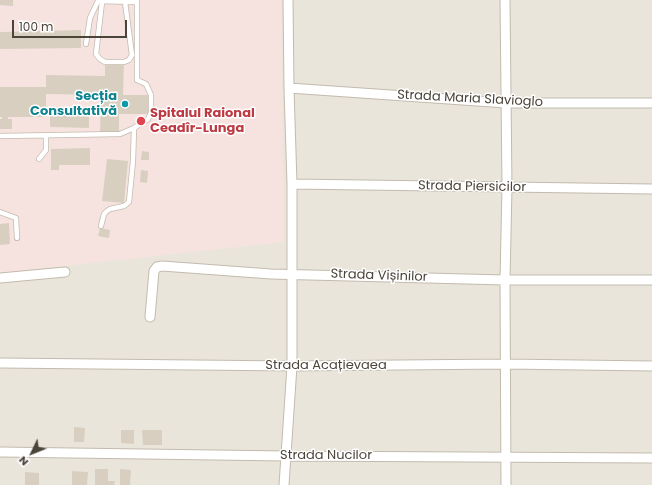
<!DOCTYPE html>
<meta charset="utf-8">
<style>
body{margin:0}
#map{position:relative;width:652px;height:485px;overflow:hidden;background:#f6f3ec;font-family:Poppins,sans-serif}
canvas{display:block}
.north{position:absolute;left:12px;top:433px;width:40px;height:40px;-webkit-text-stroke:3px #fff;paint-order:stroke;rotate:227deg;font-size:11px;font-weight:700;line-height:16px;text-align:center;color:#4b4439}
.north::after{content:'';display:block;margin:auto;width:14px;height:18px;background:#4b4439;clip-path:polygon(50% 0,100% 100%,50% 72%,0 100%)}
.scale{position:absolute;left:12px;top:20px;width:115px;height:18px;box-sizing:border-box;border:2px solid #4b4439;border-top:0;padding-left:5px;font-size:12px;line-height:14px;white-space:nowrap;color:#4b4439;-webkit-text-stroke:3px #fff;paint-order:stroke}
</style>
<div id="map">
<canvas width="652" height="485"></canvas>
<div class="north">N</div>
<div class="scale">100 m</div>
</div>
<script>
const g = document.querySelector('canvas').getContext('2d');
g.lineJoin = 'round';
function fill(path, color) {
  g.fillStyle = color;
  g.fill(path, 'evenodd');
}
function toPath(rows) {
  const path = new Path2D();
  for (const r of rows) {
    path.moveTo(r[0], r[1]);
    for (let i = 2; i < r.length; i += 2) path.lineTo(r[i], r[i + 1]);
  }
  return path;
}
function strokePath(path, color, width, dash) {
  g.strokeStyle = color;
  g.lineWidth = width;
  g.lineCap = dash ? 'butt' : 'round';
  g.setLineDash(dash || []);
  g.stroke(path);
}
function write(font, color, halo, rows, align = 'center') {
  g.font = font + ' Poppins,sans-serif';
  g.lineWidth = 3;
  g.setLineDash([]);
  g.textBaseline = 'middle';
  g.strokeStyle = halo;
  g.fillStyle = color;
  for (const [text, x, y, turn = 0] of rows) {
    g.save();
    g.translate(x, y);
    g.rotate((+turn || 0) * Math.PI / 180);
    g.textAlign = isNaN(turn) ? turn : align;
    if (halo) g.strokeText(text, 0, 0);
    g.fillText(text, 0, 0);
    g.restore();
  }
}
fill(toPath([
 [0,0,652,0,652,485,0,485]
]), '#eae5da');
fill(toPath([
 [0,0,281,0,284,242,0,273]
]), '#f6e3e0');
fill(toPath([
 [0,0,13,0,13,6,0,5],
 [81,30,81,48,0,49,0,32],
 [105,59,124,60,123,95,149,95,149,114,119,114,119,132,100,132,101,95,46,94,46,117,8,117,8,119,12,119,12,129,0,129,0,119,2,119,2,117,0,117,0,87,46,87,46,75,105,76],
 [50,110,89,111,89,128,50,127],
 [90,148,90,165,59,165,59,170,51,170,51,149],
 [142,151,149,152,149,160,141,160],
 [107,159,128,161,124,203,102,201],
 [141,170,148,171,147,183,140,182],
 [9,223,10,244,0,245,0,224],
 [100,228,110,230,109,238,98,236],
 [74,427,85,428,84,442,74,442],
 [121,430,134,430,134,444,121,443],
 [142,430,162,430,162,445,143,445],
 [95,469,108,469,108,481,115,481,114,485,95,485],
 [120,469,131,470,130,485,120,485],
 [72,471,88,472,87,485,72,485],
 [25,472,39,473,39,485,25,485]
]), '#d8cfc1');
const lane = toPath([
 [102,2,96,54,100,59,105,62,124,62,129,60,132,55,125,2],
 [86,44,90,18,98,1,137,2],
 [0,136,120,134,134,128],
 [39,159,46,150,46,136],
 [0,212,16,218,17,238],
 [101,226,104,214,107,211,110,209,124,206,129,202,133,161,134,128,148,119,151,113,151,95,146,84,137,80,137,0]
]);
const street = toPath([
 [505,0,507,187,505,280,506,485],
 [289,88,506,103,652,103],
 [292,184,652,189],
 [0,278,65,272],
 [150,317,154,271,157,267,162,266,271,274,505,280,652,280],
 [0,363,292,366,506,364,652,366],
 [0,452,286,456,652,458],
 [284,485,292,366,292,184,289,88,288,0]
]);
strokePath(lane, '#c2bbae', 6);
strokePath(street, '#c2bbae', 11);
strokePath(lane, '#fff', 4.5);
strokePath(street, '#fff', 9);
for (const [x, y, r, color] of [
 [125,104,4,"#0f9aa8"],
 [141,121,5,"#e0444e"]
]) {
  const dot = new Path2D();
  dot.arc(x, y, r, 0, 2 * Math.PI);
  g.fillStyle = color;
  g.fill(dot);
  strokePath(dot, '#fff', 1.5);
}
write('bold 13px', '#0d838f', '#fff', [
 ["Secția",117,97],
 ["Consultativă",117,112]
], 'right');
write('13px', '#4b4439', '#fff', [
 ["Strada Maria Slavioglo",470,99,3],
 ["Strada Piersicilor",472,187,1],
 ["Strada Vișinilor",379,276,2],
 ["Strada Acațievaea",326,366],
 ["Strada Nucilor",326,456]
]);
write('bold 13px', '#be3a42', '#fff', [
 ["Spitalul Raional",150,114],
 ["Ceadîr-Lunga",150,129]
], 'left');
</script>
